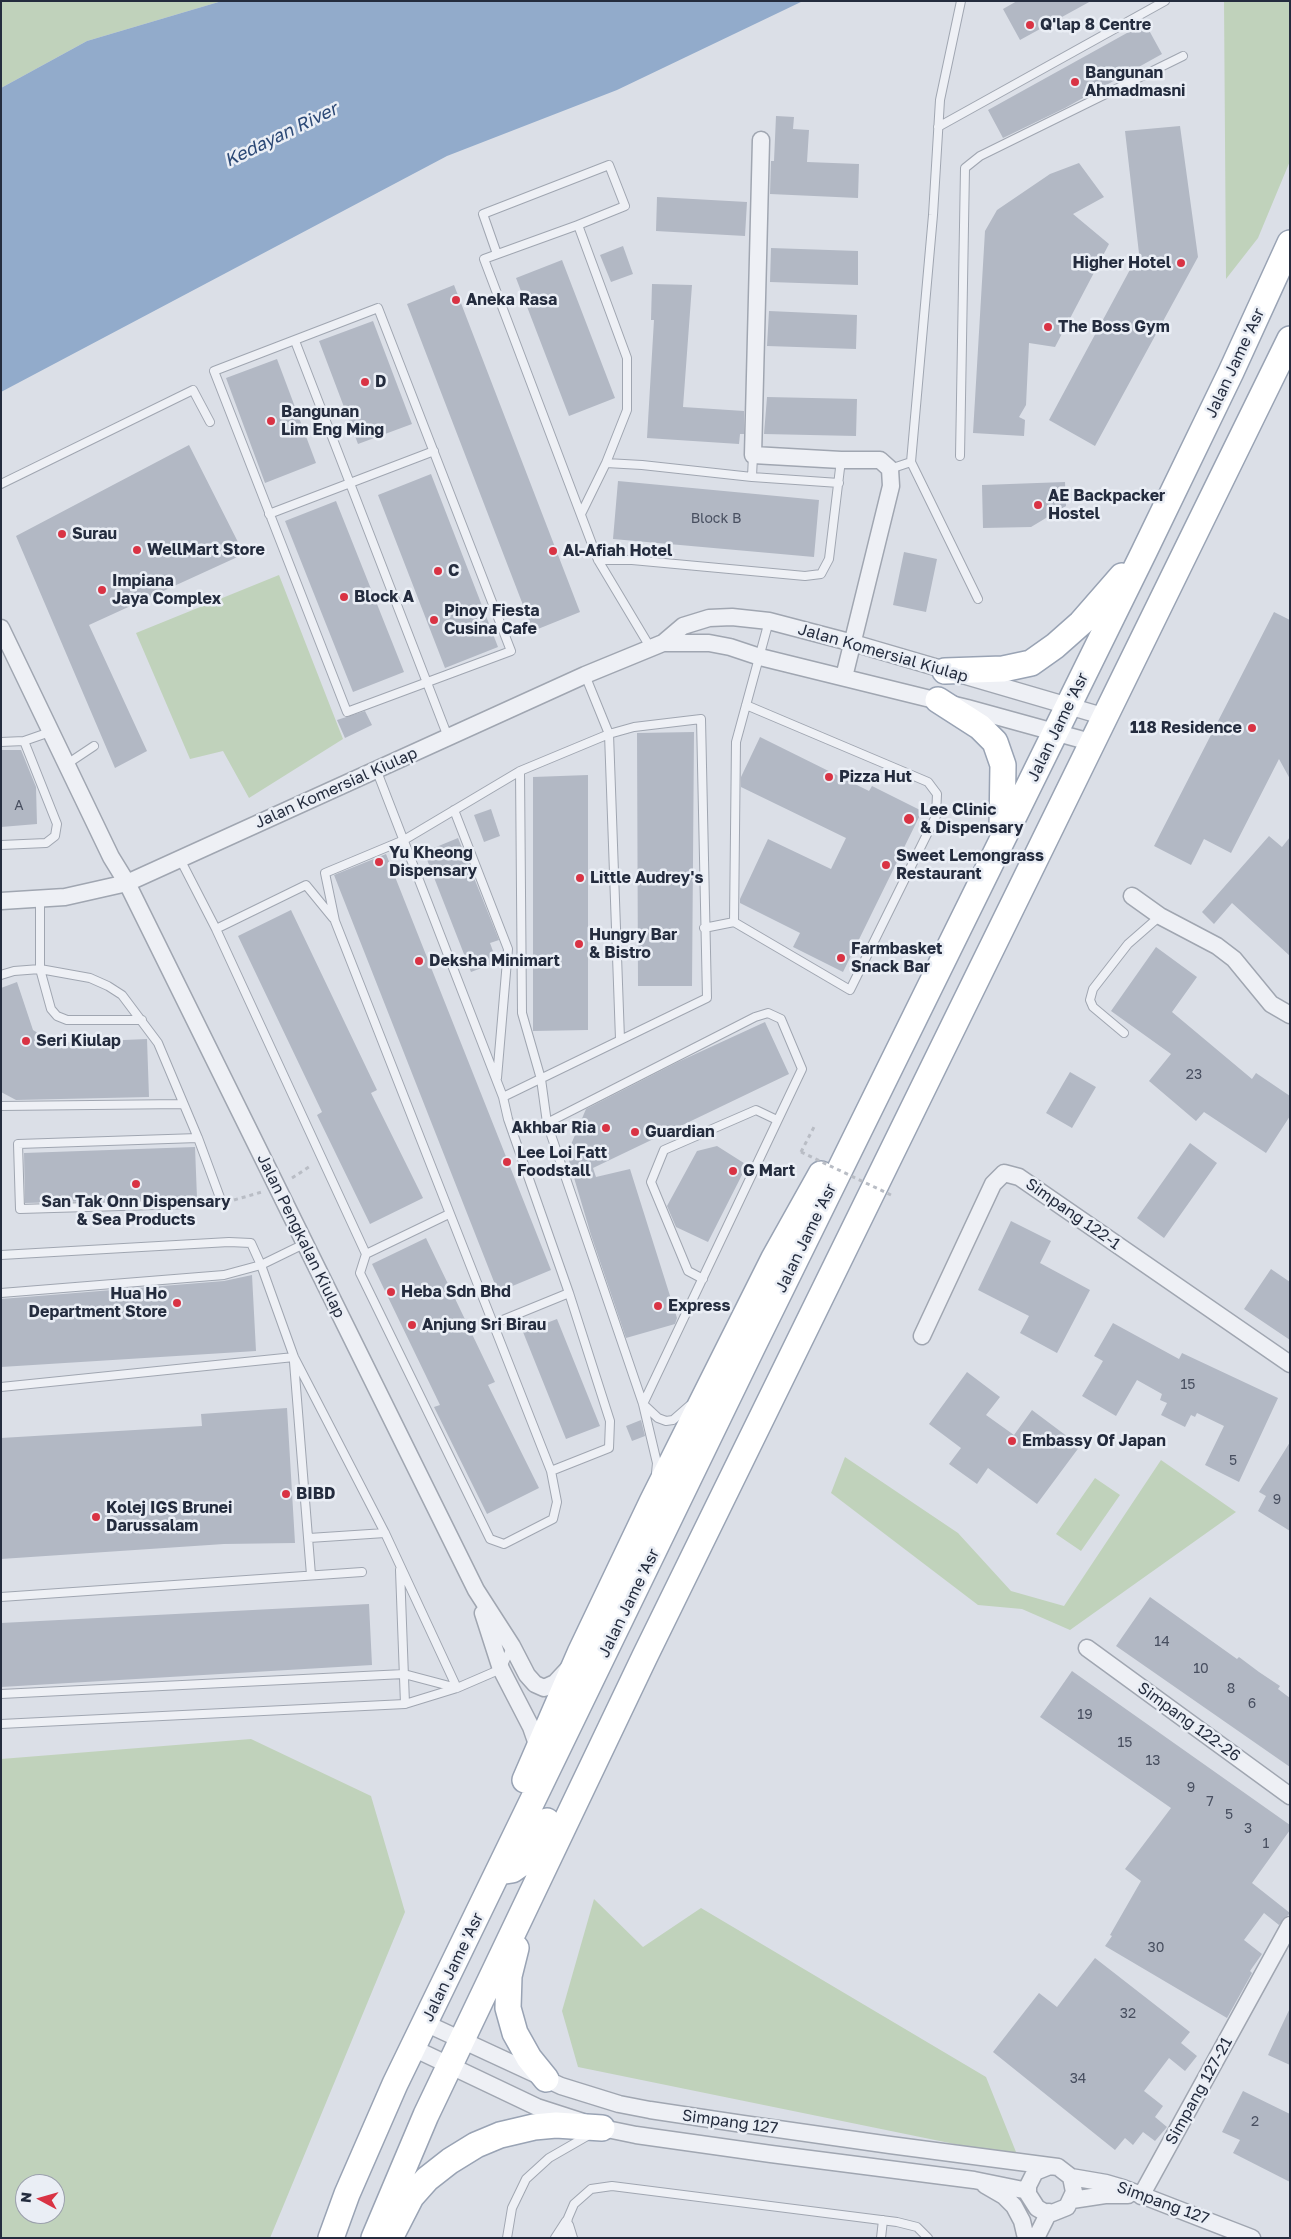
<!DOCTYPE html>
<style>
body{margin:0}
#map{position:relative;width:1291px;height:2239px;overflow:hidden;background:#dbdfe7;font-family:"Golos Text",sans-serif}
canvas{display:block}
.frame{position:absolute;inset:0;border:2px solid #242c3e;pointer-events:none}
.north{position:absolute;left:15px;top:2174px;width:50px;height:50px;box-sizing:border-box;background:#eaeef5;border:1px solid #9ba0ac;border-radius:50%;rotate:276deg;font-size:14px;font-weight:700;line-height:20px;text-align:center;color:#242c3e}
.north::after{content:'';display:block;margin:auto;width:18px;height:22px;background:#d93344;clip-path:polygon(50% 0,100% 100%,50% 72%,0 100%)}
</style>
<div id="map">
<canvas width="1291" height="2239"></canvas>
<div class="frame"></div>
<div class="north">N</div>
</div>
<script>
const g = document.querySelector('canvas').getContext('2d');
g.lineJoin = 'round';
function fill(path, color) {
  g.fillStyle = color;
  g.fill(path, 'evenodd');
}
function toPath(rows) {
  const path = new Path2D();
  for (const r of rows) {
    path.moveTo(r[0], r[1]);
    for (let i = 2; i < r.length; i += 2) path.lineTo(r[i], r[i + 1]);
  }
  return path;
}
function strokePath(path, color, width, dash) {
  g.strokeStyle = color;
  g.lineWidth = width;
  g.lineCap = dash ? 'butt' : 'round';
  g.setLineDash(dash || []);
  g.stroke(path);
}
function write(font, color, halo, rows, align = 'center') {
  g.font = font + ' "Golos Text",sans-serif';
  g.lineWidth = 5;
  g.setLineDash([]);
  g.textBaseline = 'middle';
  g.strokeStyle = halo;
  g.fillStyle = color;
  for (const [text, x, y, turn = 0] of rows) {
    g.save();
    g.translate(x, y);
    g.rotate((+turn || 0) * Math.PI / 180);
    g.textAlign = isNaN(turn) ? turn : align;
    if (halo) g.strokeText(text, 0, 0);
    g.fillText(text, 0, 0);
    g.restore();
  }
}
fill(toPath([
 [1,1,222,1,87,41,1,88],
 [1224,1,1290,1,1290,161,1258,238,1226,279],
 [279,575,343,739,249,798,223,751,190,759,136,633],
 [845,1457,958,1533,1011,1591,1064,1606,1161,1460,1236,1512,1070,1630,1022,1609,978,1605,831,1493],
 [1095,1478,1120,1495,1081,1551,1056,1534],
 [251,1739,371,1796,405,1912,270,2238,1,2238,1,1759],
 [25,2184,55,2184,55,2214,25,2214],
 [594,1899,643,1947,701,1908,986,2077,1018,2157,578,2067,562,2011]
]), '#c0d2bb');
fill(toPath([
 [222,1,803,1,617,90,447,156,1,392,1,88,87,41]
]), '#92abcb');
fill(toPath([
 [1017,1,1091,1,1020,40,1003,9],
 [1145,23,1162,54,1065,108,1003,138,988,110],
 [776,116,794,117,793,129,809,130,807,162,859,164,858,198,770,194,771,161,774,161],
 [1180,126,1198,257,1095,446,1049,420,1133,264,1141,271,1125,131],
 [1079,163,1104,197,1073,214,1109,244,1055,347,1029,343,1026,405,1019,417,1025,420,1024,436,973,433,985,231,997,210,1050,174],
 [657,197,747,202,745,236,656,231],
 [623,246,633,274,611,282,600,255],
 [771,248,858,251,858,285,770,282],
 [562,260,615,398,569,416,516,278],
 [652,284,692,285,683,407,744,411,744,434,740,434,739,444,647,438,654,320,651,320],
 [454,285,580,612,533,631,407,304],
 [769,311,857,315,856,349,767,346],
 [373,321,412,424,358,444,319,341],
 [277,359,316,463,265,483,226,378],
 [767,397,857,399,856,436,764,434],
 [189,445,244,554,89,625,147,751,115,768,16,536],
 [431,474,498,647,445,668,378,495],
 [618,481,819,500,814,557,613,539],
 [1065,482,1066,506,1031,527,983,528,982,485],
 [336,501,404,672,353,692,285,521],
 [904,552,937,559,926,612,893,605],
 [1274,612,1290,620,1290,779,1279,759,1231,853,1204,839,1191,865,1154,846],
 [365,711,372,725,345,738,337,720],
 [694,732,692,986,638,986,637,733],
 [760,737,869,791,872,786,922,811,843,972,793,947,800,933,740,903,740,899,768,839,831,869,846,838,741,787,741,777],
 [1,750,21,750,36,787,37,824,1,827],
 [588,775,588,1030,533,1031,533,777],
 [491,809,500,836,484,842,474,815],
 [1269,836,1282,847,1290,837,1290,956,1232,903,1214,924,1202,912],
 [458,838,499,940,490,943,497,962,471,972,424,852],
 [386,854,551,1270,498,1292,334,875],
 [291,910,377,1090,371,1093,423,1198,370,1224,317,1115,322,1112,238,936],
 [1156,947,1197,977,1172,1012,1252,1079,1256,1073,1290,1096,1290,1116,1266,1153,1204,1112,1196,1121,1149,1081,1171,1054,1111,1011],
 [17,982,33,1030,54,1043,147,1039,149,1097,16,1100,1,1092,1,988],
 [765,1022,789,1074,593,1168,596,1177,630,1169,677,1318,675,1324,626,1338,591,1235,567,1154,586,1109,678,1062],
 [1070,1072,1096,1087,1072,1128,1046,1113],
 [1190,1143,1217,1163,1164,1238,1137,1218],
 [717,1146,747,1165,708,1242,676,1227,667,1206,697,1151],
 [195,1147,197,1198,25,1203,24,1153],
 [1011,1221,1051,1241,1040,1263,1090,1290,1057,1353,1020,1333,1029,1316,978,1290],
 [426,1238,495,1382,488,1385,539,1488,487,1514,434,1407,440,1405,372,1264],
 [1271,1269,1290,1282,1290,1340,1244,1309],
 [252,1275,256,1351,1,1367,1,1299,224,1281],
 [557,1319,600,1426,566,1439,523,1332],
 [1113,1323,1179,1359,1182,1353,1278,1398,1239,1482,1205,1465,1224,1426,1197,1413,1195,1417,1191,1415,1185,1427,1161,1415,1167,1403,1160,1400,1162,1394,1137,1380,1116,1416,1082,1396,1103,1361,1094,1356],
 [967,1372,1000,1397,986,1415,1014,1435,1032,1410,1080,1446,1037,1504,988,1468,977,1484,949,1464,961,1448,929,1424],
 [287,1408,295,1543,224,1544,1,1559,1,1438,202,1426,201,1414],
 [641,1420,645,1436,632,1441,626,1426],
 [1290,1442,1290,1531,1258,1511,1266,1496,1259,1492],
 [1150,1597,1237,1659,1239,1657,1259,1672,1280,1686,1278,1689,1290,1698,1290,1767,1116,1646],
 [369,1604,372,1665,1,1687,1,1623],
 [1072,1671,1290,1825,1290,1830,1252,1883,1290,1913,1279,1925,1264,1913,1244,1940,1262,1954,1250,1971,1252,1973,1227,2018,1105,1946,1112,1936,1110,1935,1141,1881,1125,1869,1171,1808,1040,1717],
 [1095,1958,1190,2032,1181,2043,1197,2056,1185,2071,1169,2058,1144,2091,1163,2106,1155,2117,1167,2127,1155,2141,1143,2132,1133,2145,1125,2138,1115,2150,993,2052,1039,1993,1057,2007],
 [1290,2008,1290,2065,1268,2055],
 [1243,2091,1290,2114,1290,2182,1233,2153,1240,2140,1222,2132]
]), '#b2b8c4');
const lane = toPath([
 [938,127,1165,1],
 [497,254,483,214,609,165,625,206,578,225],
 [378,308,511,651,347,712,214,371,378,308],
 [295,341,448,737],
 [960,456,965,168,980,156,1183,56],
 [911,462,978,599],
 [606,463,627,410,627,358,578,225,484,259,598,560,650,647],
 [890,469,911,462,933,215,940,100,961,1],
 [752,477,753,455],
 [1,484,193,390,210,422],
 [269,514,434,451],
 [581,514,606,463,642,465,752,477,839,483],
 [598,560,632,560,805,576,821,574,829,559,841,460],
 [585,675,609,734,620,1039],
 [746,705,928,782,937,794,936,816,850,990,734,922,736,742,769,621],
 [24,741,50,732],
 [1,742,24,741,57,824,55,836,46,843,1,845],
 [67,764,94,746],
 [376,769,503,1097,508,1119,569,1293,610,1421,609,1448,551,1471],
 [520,771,522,1013,541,1079,547,1123,643,1404,657,1463,656,1473],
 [454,810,508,949,497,1078],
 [180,859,216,929,366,1254,360,1273,490,1539,504,1544,553,1519,557,1502,551,1471,335,921,325,873,404,840,520,771,609,734,634,727,701,719,707,998,503,1097],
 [40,900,40,969,51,1009,57,1016,67,1020,142,1020],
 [704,928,734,922],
 [216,929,306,885,333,918],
 [1,975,14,971,40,969,90,978,108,986,122,995,158,1043,198,1138,222,1203,20,1209,18,1144,198,1138],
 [1124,1033,1093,1007,1090,1000,1093,989,1128,944,1160,916],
 [1,1106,183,1104],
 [547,1123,755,1017,768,1013,781,1019,802,1069,643,1404],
 [304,1244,261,1265,294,1357,385,1533,457,1688],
 [366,1254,449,1214],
 [1,1255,229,1242,251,1243,261,1265,224,1275,1,1293],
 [703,1279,688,1271,651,1182,664,1150,756,1110,777,1120],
 [493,1324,569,1293],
 [294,1362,311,1575],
 [1,1387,294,1357],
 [643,1404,658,1418,666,1421,673,1420,689,1406],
 [309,1538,385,1533],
 [400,1570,405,1704],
 [1,1597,362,1572],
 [1,1694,404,1674,457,1688],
 [1,1724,405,1704,457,1688,501,1669,512,1646],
 [569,2225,573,2238],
 [507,2238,512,2208,526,2179,549,2158,589,2135],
 [555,2238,566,2221],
 [564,2238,568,2218,574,2204,591,2189,612,2186,897,2222,917,2227,928,2238],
 [881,2238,883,2220]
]);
const street = toPath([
 [761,140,753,455,841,460,880,460,890,469,891,486,844,677],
 [1,628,111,857,127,883,476,1590,512,1646,527,1675,535,1684,544,1688,555,1683,568,1669],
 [663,643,683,626,709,618,732,617,769,621,853,643,1106,717],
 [1132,896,1160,916,1217,946,1234,959,1271,1004,1290,1015],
 [1,901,65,897,127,883,585,675,663,643,709,643,730,647,760,657,967,708,1094,743],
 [922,1336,993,1184,1004,1173,1019,1177,1290,1364],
 [483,1613,501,1669,531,1727,539,1750],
 [1087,1648,1290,1796],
 [425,2023,561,2086,619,2104,650,2110,743,2124,890,2145,1050,2166,1058,2167,1071,2177,1074,2192,1067,2207,1052,2213,1044,2212,1037,2208,1028,2194,1028,2186,1035,2172,1050,2166],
 [413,2048,537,2107,602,2128,636,2135,771,2154,974,2180,1028,2191],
 [1071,2177,1106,2183,1123,2188,1252,2238],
 [985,2185,1004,2196,1014,2206,1022,2221,1026,2238],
 [1141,2196,1290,1925],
 [1072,2200,1105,2195,1128,2195],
 [1036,2238,1049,2212]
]);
const primary = toPath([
 [945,671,1003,669,1031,663,1055,646,1081,623,1122,576],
 [938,700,980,727,995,742,1003,765,1002,830],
 [525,1780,580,1653,652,1502,774,1258,821,1174],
 [499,1872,512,1870,522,1863,533,1850,547,1821],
 [516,1948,509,1976,508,2008,515,2033,529,2058,546,2079],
 [331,2238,347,2194,395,2084,752,1348,1144,552,1231,372,1290,243],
 [374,2238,426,2115,645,1656,1290,339],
 [390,2238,411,2197,427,2179,450,2161,476,2145,500,2135,534,2127,556,2125,602,2128]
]);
strokePath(lane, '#a0a6b1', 10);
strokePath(street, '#a0a6b1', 19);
strokePath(primary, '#99a3b4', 28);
strokePath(toPath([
 [801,1152,814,1127],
 [292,1178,312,1165],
 [234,1200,262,1192]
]), '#b9bdc5', 3, [4, 4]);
strokePath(lane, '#eef0f5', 8);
strokePath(street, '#eef0f5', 16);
strokePath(primary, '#fff', 25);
strokePath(toPath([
 [801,1152,891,1195]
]), '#b9bdc5', 3, [4, 4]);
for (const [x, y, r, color] of [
 [1030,25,5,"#d93344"],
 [1075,82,5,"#d93344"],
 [1181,263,5,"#d93344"],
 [456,300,5,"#d93344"],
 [1048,327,5,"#d93344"],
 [365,382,5,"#d93344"],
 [271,421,5,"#d93344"],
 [1038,505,5,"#d93344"],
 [62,534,5,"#d93344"],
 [137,550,5,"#d93344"],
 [553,551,5,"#d93344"],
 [438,571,5,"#d93344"],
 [102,590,5,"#d93344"],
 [344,597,5,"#d93344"],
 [434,620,5,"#d93344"],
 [1252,728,5,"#d93344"],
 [829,777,5,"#d93344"],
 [909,819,6,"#d93344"],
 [379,862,5,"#d93344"],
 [886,865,5,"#d93344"],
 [580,878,5,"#d93344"],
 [579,944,5,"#d93344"],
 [841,958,5,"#d93344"],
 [419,961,5,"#d93344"],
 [26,1041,5,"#d93344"],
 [606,1128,5,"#d93344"],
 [635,1132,5,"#d93344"],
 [507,1162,5,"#d93344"],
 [733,1171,5,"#d93344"],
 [136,1184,5,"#d93344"],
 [391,1292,5,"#d93344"],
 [177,1303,5,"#d93344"],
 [658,1306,5,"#d93344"],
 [412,1325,5,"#d93344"],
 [1012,1441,5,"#d93344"],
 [286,1494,5,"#d93344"],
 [96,1517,5,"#d93344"]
]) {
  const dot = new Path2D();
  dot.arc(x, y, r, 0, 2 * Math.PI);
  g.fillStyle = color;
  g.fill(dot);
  strokePath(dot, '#eaeef5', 2);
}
write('14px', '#484f60', null, [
 ["Block B",716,519],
 ["A",19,806],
 ["23",1194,1075],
 ["15",1188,1385],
 ["5",1233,1461],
 ["9",1277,1500],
 ["14",1162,1642],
 ["10",1201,1669],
 ["8",1231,1689],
 ["6",1252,1704],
 ["19",1085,1715],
 ["15",1125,1743],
 ["13",1153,1761],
 ["9",1191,1788],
 ["7",1210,1802],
 ["5",1229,1815],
 ["3",1248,1829],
 ["1",1266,1844],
 ["30",1156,1948],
 ["32",1128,2014],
 ["34",1078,2079],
 ["2",1255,2122]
]);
write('bold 16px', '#242c3e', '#eaeef5', [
 ["Q'lap 8 Centre",1040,25],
 ["Bangunan",1085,73],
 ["Ahmadmasni",1085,91],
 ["Higher Hotel",1171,263,"right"],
 ["Aneka Rasa",466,300],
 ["The Boss Gym",1058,327],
 ["D",375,382],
 ["Bangunan",281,412],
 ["Lim Eng Ming",281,430],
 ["AE Backpacker",1048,496],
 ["Hostel",1048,514],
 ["Surau",72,534],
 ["WellMart Store",147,550],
 ["Al-Afiah Hotel",563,551],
 ["C",448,571],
 ["Impiana",112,581],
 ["Jaya Complex",112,599],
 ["Block A",354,597],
 ["Pinoy Fiesta",444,611],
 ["Cusina Cafe",444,629],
 ["118 Residence",1242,728,"right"],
 ["Pizza Hut",839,777],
 ["Lee Clinic",920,810],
 ["& Dispensary",920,828],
 ["Yu Kheong",389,853],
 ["Dispensary",389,871],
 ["Sweet Lemongrass",896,856],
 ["Restaurant",896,874],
 ["Little Audrey's",590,878],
 ["Hungry Bar",589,935],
 ["& Bistro",589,953],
 ["Farmbasket",851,949],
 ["Snack Bar",851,967],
 ["Deksha Minimart",429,961],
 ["Seri Kiulap",36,1041],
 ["Akhbar Ria",596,1128,"right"],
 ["Guardian",645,1132],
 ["Lee Loi Fatt",517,1153],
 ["Foodstall",517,1171],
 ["G Mart",743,1171],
 ["San Tak Onn Dispensary",136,1202,"center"],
 ["& Sea Products",136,1220,"center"],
 ["Heba Sdn Bhd",401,1292],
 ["Hua Ho",167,1294,"right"],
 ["Department Store",167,1312,"right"],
 ["Express",668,1306],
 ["Anjung Sri Birau",422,1325],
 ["Embassy Of Japan",1022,1441],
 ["BIBD",296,1494],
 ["Kolej IGS Brunei",106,1508],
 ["Darussalam",106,1526]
], 'left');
write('16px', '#242c3e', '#eaeef5', [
 ["Jalan Jame 'Asr",1235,363,-65],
 ["Jalan Komersial Kiulap",883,653,16],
 ["Jalan Jame 'Asr",1058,727,-64],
 ["Jalan Komersial Kiulap",336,788,-24],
 ["Simpang 122-1",1073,1214,35],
 ["Jalan Pengkalan Kiulap",301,1236,64],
 ["Jalan Jame 'Asr",806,1238,-64],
 ["Jalan Jame 'Asr",629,1603,-64],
 ["Simpang 122-26",1189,1722,36],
 ["Jalan Jame 'Asr",453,1967,-64],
 ["Simpang 127-21",1199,2091,-61],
 ["Simpang 127",730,2122,8],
 ["Simpang 127",1163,2203,20]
]);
write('italic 18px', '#2b4875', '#eaeef5', [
 ["Kedayan River",281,135,-26]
]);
</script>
